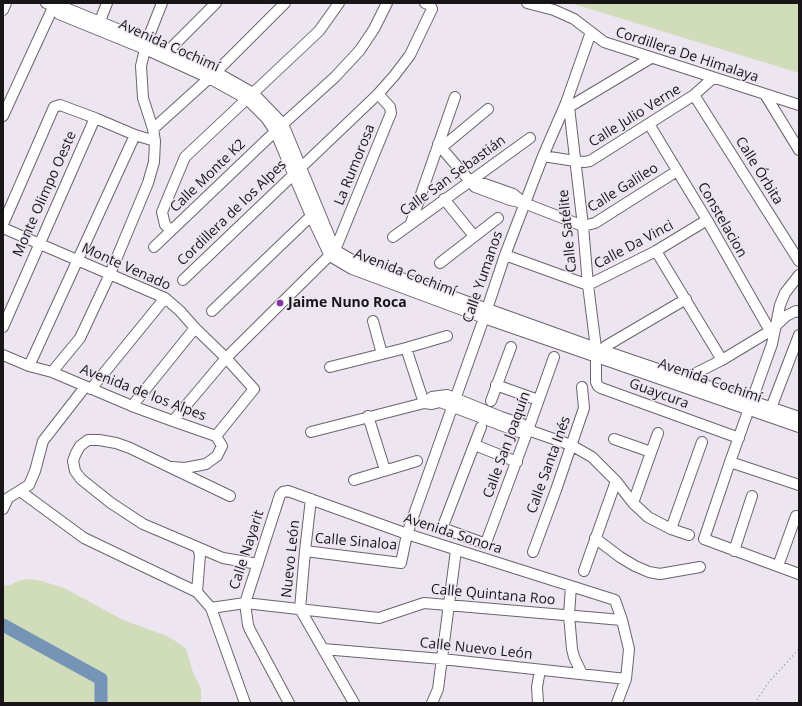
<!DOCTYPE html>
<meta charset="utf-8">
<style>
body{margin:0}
#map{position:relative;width:802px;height:706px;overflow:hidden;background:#ede6f1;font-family:"Open Sans",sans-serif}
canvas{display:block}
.frame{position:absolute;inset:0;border:4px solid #181519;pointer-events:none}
</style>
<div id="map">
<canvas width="802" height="706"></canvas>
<div class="frame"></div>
</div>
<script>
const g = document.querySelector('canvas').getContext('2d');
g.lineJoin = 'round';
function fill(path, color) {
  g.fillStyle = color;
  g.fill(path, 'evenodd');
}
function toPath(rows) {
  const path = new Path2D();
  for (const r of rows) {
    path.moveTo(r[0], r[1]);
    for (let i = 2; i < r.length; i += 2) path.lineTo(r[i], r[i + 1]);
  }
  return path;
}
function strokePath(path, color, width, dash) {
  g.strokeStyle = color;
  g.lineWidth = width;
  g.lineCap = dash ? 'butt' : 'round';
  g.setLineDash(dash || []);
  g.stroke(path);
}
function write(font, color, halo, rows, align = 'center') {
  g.font = font + ' "Open Sans",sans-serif';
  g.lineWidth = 3;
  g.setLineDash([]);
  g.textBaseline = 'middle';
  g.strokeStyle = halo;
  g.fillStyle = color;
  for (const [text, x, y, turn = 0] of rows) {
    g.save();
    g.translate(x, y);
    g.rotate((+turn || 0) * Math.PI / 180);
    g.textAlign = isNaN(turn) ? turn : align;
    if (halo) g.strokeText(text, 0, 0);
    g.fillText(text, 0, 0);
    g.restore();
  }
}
fill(toPath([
 [570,3,799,3,799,73],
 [31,579,42,581,66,589,123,620,167,636,177,642,186,649,193,672,201,689,201,701,199,703,3,703,3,586,10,585,21,580]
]), '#d1dcbb');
strokePath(toPath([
 [3,625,101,679,101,703]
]), '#7694b5', 13);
const minor = toPath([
 [46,3,54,6,63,7,147,41,216,72,253,93,283,124,335,250,354,261,596,348,799,417],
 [527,3,554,10,574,19,604,42,799,105],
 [54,6,59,14,145,49,209,78,247,99,266,118,275,131,311,216,330,256,352,269,484,318,799,427],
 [3,10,6,3],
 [100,21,107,3],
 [164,55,216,3],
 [694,95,799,261],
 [766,96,799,150],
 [566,103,569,107,583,226,588,285,596,348,596,382,598,386,601,388,739,438],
 [569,107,651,58],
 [3,116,55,3],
 [649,124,707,220,770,331],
 [153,129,216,72,285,3],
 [438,144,475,187,510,200,524,203,583,226,595,223,677,171],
 [441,148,488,109],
 [543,156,575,161,584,162,590,161,694,95,713,78],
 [476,181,513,194,523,202],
 [444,199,474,236],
 [411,223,455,97],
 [3,224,54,107,60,105,95,118,135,135,155,141],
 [3,228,165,298,180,311,195,328,226,358,254,389,216,436],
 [171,230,165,225,162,212,185,157,319,31,339,3],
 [393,237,530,138],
 [154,247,283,124,335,77,360,50,374,29,387,3],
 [656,251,722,360],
 [505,255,588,285,656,251,707,220],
 [440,263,498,218],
 [799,275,785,293,780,305,772,344,730,462,704,539,799,574],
 [183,280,378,94,394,76,410,55,432,9,430,5,425,3],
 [212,311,311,216],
 [373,321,382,354],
 [3,327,95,118],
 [406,348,424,403],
 [598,354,606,346,686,299],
 [3,355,29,366,52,372,132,406,173,421,216,436],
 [29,366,135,135],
 [330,367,406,348,447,336],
 [52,372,80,338,110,274,148,183,154,162,155,141,153,129,143,98,141,66,147,41,162,3],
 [686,378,722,360,770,331,786,316,796,311,799,312],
 [496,385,538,400],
 [91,389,165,298],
 [491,401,511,347],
 [424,403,432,397,447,395,501,417,522,424,528,430,571,445,592,457,616,481,633,503,648,517,671,529,689,535],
 [132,406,195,328],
 [771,408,799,335],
 [368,416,385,470],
 [173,421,226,358,335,250,391,113,390,107,378,94],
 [481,427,443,526,445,529,483,543,487,540,528,430,554,357],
 [311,432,424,403,432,404,440,402,519,432,528,430],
 [614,439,651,452],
 [475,445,517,462],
 [730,462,799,485],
 [172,467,185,468,206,464,217,456,222,446,216,436],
 [354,480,417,461],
 [20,491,84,538,197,592],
 [230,496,130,448,116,443,99,440,88,440,80,446,76,453,73,461,75,471,81,479,111,503,143,524,223,558,258,564],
 [311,499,305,551,300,609,354,703],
 [633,503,658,433],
 [3,509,8,498,29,485,35,471,43,441,85,387],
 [671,529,702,442],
 [595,538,620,557,635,566,649,572,660,574,700,567],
 [198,548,200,555,197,592,211,608,245,703],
 [305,551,401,563,407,534,484,318,505,255,543,156,566,103,591,32],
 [734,551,752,496],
 [533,552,556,490,584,408,582,387],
 [778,566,796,516],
 [584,571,616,481],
 [571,586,569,615,572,649,574,657,582,674],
 [211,608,245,603,379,618,424,603,622,620],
 [323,649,442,659,626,679],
 [289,703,250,630,248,625,245,603,280,495,283,492,288,491,407,534,615,600,622,620,629,649,626,679,617,703],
 [432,703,438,689,456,550],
 [538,703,537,687,540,670]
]);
strokePath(minor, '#6a646d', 12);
strokePath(toPath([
 [755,703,768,683,799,649]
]), '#959098', 1.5, [1, 3]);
strokePath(minor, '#fff', 10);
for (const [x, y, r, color] of [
 [280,303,4,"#8632a0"]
]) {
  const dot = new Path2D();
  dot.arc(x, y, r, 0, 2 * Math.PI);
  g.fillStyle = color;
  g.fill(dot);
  strokePath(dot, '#ede6f1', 1.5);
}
write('14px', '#181519', '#ede6f1', [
 ["Avenida Cochimí",169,46,24],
 ["Cordillera De Himalaya",687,55,18],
 ["Calle Julio Verne",635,116,-32],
 ["La Rumorosa",355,165,-68],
 ["Calle Órbita",759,171,58],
 ["Calle Monte K2",208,176,-44],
 ["Calle San Sebastián",453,176,-36],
 ["Calle Galileo",623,188,-32],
 ["Monte Olimpo Oeste",45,194,-66],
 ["Cordillera de los Alpes",232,213,-44],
 ["Constelacion",722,220,60],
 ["Calle Satélite",568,231,-96],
 ["Calle Da Vinci",634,245,-28],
 ["Monte Venado",126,267,24],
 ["Avenida Cochimí",405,273,21],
 ["Calle Yumanos",483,277,-71],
 ["Avenida Cochimí",710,381,19],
 ["Avenida de los Alpes",143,393,21],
 ["Guaycura",659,394,20],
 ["Calle San Joaquín",507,445,-70],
 ["Calle Santa Inés",549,465,-70],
 ["Avenida Sonora",453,534,18],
 ["Calle Sinaloa",356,542,5],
 ["Calle Nayarit",247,550,-72],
 ["Nuevo León",291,559,-84],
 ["Calle Quintana Roo",493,595,5],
 ["Calle Nuevo León",476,649,6]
]);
write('bold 14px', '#181519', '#ede6f1', [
 ["Jaime Nuno Roca",288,303]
], 'left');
</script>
